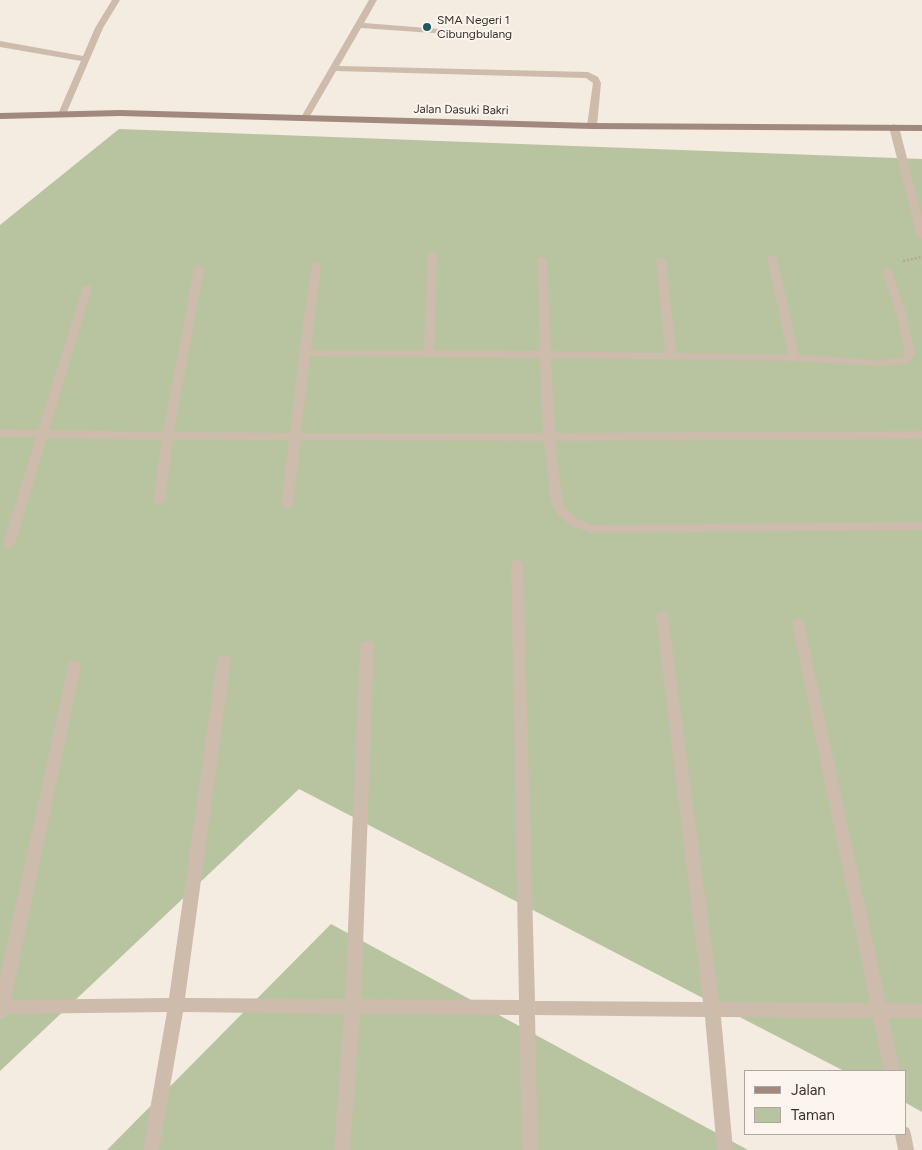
<!DOCTYPE html>
<style>
body{margin:0}
#map{position:relative;width:922px;height:1150px;overflow:hidden;background:#f4ebe1;font-family:Figtree,sans-serif}
canvas{display:block}
.legend{position:absolute;left:744px;top:1070px;width:162px;height:65px;box-sizing:border-box;background:#fbf5ee;border:1px solid #aea6a0;margin:0;padding:6px 9px;list-style:none;font-size:15px;color:#3b302b}
.legend li{display:flex;align-items:center;gap:10px;height:25px}
.legend b{width:25px;border:1px solid #aea6a0}
</style>
<div id="map">
<canvas width="922" height="1150"></canvas>
<ul class="legend">
<li><b style="height:6px;background:#a18a7d"></b>Jalan</li>
<li><b style="height:14px;background:#b8c4a0"></b>Taman</li>
</ul>
</div>
<script>
const g = document.querySelector('canvas').getContext('2d');
g.lineJoin = 'round';
function fill(path, color) {
  g.fillStyle = color;
  g.fill(path, 'evenodd');
}
function toPath(rows) {
  const path = new Path2D();
  for (const r of rows) {
    path.moveTo(r[0], r[1]);
    for (let i = 2; i < r.length; i += 2) path.lineTo(r[i], r[i + 1]);
  }
  return path;
}
function strokePath(path, color, width, dash) {
  g.strokeStyle = color;
  g.lineWidth = width;
  g.lineCap = dash ? 'butt' : 'round';
  g.setLineDash(dash || []);
  g.stroke(path);
}
function write(font, color, halo, rows, align = 'center') {
  g.font = font + ' Figtree,sans-serif';
  g.lineWidth = 4;
  g.setLineDash([]);
  g.textBaseline = 'middle';
  g.strokeStyle = halo;
  g.fillStyle = color;
  for (const [text, x, y, turn = 0] of rows) {
    g.save();
    g.translate(x, y);
    g.rotate((+turn || 0) * Math.PI / 180);
    g.textAlign = isNaN(turn) ? turn : align;
    if (halo) g.strokeText(text, 0, 0);
    g.fillText(text, 0, 0);
    g.restore();
  }
}
fill(toPath([
 [119,129,922,159,922,1112,906,1103,906,1071,844,1071,299,789,0,1071,0,225],
 [331,924,748,1150,107,1150]
]), '#b8c4a0');
strokePath(toPath([
 [903,261,922,257]
]), '#b9a596', 2.5, [2, 2]);
fill(toPath([
 [112,0,120,0,103,28,66,114,62,117,59,116,58,114,81,61,0,47,0,41,83,56,95,28,112,0],
 [369,0,377,0,364,23,490,33,494,35,490,37,361,28,339,66,588,72,598,77,601,83,597,126,592,129,587,126,593,83,586,78,336,71,307,121,301,121,300,119,369,0],
 [894,124,899,127,922,217,922,239,917,236,889,127,894,124],
 [432,252,437,255,434,350,540,351,537,260,542,257,547,260,551,351,665,353,656,260,661,257,666,260,676,353,788,354,767,258,772,255,777,258,799,355,880,360,902,358,905,353,895,309,882,271,883,269,891,269,905,309,915,353,909,363,880,366,794,361,551,358,555,433,922,431,922,439,555,441,563,503,567,510,579,520,592,525,922,522,922,530,591,533,571,526,559,516,551,503,544,441,301,440,293,505,287,509,281,505,289,440,173,440,165,501,159,505,153,501,162,440,47,438,15,544,13,547,5,547,3,544,36,437,0,437,0,429,38,430,83,286,91,286,92,288,49,430,163,432,194,268,199,265,204,268,174,432,290,433,299,353,312,263,316,262,321,265,311,350,424,350,427,255,432,252],
 [310,356,540,358,543,433,301,433,310,356],
 [517,559,521,561,523,564,535,1001,703,1002,656,616,657,613,662,611,667,613,668,616,719,1002,870,1003,792,623,793,620,798,618,803,620,804,623,886,1003,922,1004,922,1018,889,1018,900,1071,884,1071,873,1018,721,1017,733,1150,717,1150,705,1017,535,1015,538,1150,522,1150,519,1015,360,1014,350,1150,334,1150,344,1014,183,1012,159,1150,143,1150,167,1012,7,1014,6,1017,0,1019,0,976,69,662,74,661,79,662,81,666,11,1000,169,998,217,660,219,656,224,655,229,656,231,660,185,998,345,999,360,646,362,642,367,641,372,642,374,646,361,999,519,1000,511,564,513,561,517,559],
 [906,1127,909,1128,911,1134,914,1150,898,1150,895,1134,906,1134,906,1127]
]), '#cdbbac');
fill(toPath([
 [120,110,592,123,922,125,922,131,592,129,120,116,0,119,0,113,120,110]
]), '#a18a7d');
for (const [x, y, r, color] of [
 [427,27,5,"#1f5a5e"]
]) {
  const dot = new Path2D();
  dot.arc(x, y, r, 0, 2 * Math.PI);
  g.fillStyle = color;
  g.fill(dot);
  strokePath(dot, '#fbf5ee', 2);
}
write('12px', '#3b302b', '#fbf5ee', [
 ["SMA Negeri 1",437,20],
 ["Cibungbulang",437,34]
], 'left');
write('12px', '#3b302b', '#fbf5ee', [
 ["Jalan Dasuki Bakri",461,110,1]
]);
</script>
